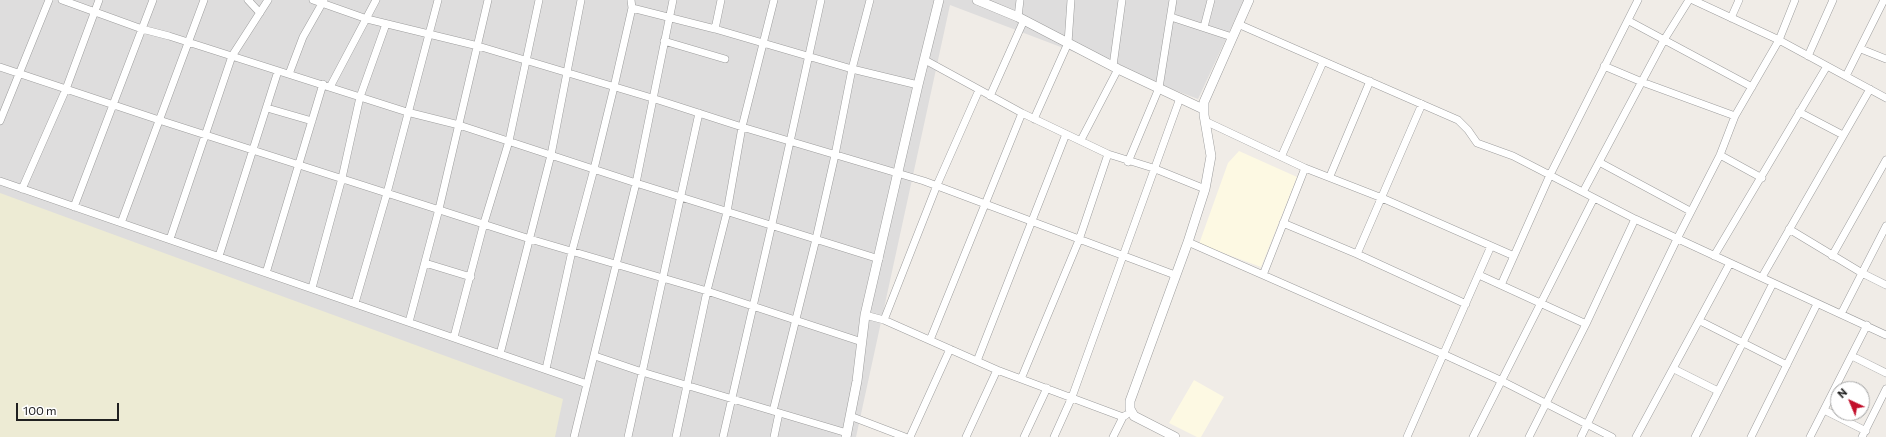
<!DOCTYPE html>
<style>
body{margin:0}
#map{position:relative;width:1886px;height:437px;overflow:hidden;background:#f0ece7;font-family:Commissioner,sans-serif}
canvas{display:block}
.north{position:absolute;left:1830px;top:381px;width:40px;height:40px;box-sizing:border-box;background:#fff;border:1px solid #a6a6a6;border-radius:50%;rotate:316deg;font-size:11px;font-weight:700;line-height:16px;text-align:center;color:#202020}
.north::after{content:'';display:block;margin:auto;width:14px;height:18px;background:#c20f2b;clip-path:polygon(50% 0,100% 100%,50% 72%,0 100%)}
.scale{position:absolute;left:16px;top:403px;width:103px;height:18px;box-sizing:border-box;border:2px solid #202020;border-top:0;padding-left:5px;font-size:12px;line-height:14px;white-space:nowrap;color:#202020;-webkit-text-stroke:3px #fff;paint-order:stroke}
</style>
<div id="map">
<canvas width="1886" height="437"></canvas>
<div class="north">N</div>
<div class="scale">100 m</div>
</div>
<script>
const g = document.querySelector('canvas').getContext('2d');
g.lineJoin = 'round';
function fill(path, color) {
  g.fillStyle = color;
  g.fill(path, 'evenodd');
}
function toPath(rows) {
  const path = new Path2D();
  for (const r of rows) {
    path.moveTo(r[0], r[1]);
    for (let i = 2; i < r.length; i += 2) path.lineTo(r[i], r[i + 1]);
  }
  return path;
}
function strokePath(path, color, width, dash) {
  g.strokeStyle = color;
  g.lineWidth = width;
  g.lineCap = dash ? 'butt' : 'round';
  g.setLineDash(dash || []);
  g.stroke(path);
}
fill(toPath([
 [0,0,1244,0,1198,99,950,5,856,437,0,437]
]), '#dedddd');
fill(toPath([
 [1239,151,1297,177,1261,267,1199,244,1228,163],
 [1194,380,1224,397,1201,437,1197,437,1169,423]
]), '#fdf9e3');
fill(toPath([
 [0,193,563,399,555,437,0,437]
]), '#edebd4');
const minor = toPath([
 [62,0,142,29,169,36,407,112,459,125,636,183,879,259],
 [248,0,260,13],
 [313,0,367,19,478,46,652,98,742,127,924,181,1175,275],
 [1693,0,1779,40,1886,98],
 [632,8,715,29,852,69,918,85],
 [1018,17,1020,0],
 [1171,17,1232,37],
 [1731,18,1739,0],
 [1629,21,1752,87],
 [1238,24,1458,120,1468,130,1477,143,1513,156,1635,219,1886,335],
 [1204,27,1211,0],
 [715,29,721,0],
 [664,41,725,59],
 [1861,49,1886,59],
 [1808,56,1833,0],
 [925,60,1022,113,1108,154,1153,168,1205,189],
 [1113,66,1122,0],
 [1604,66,1642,82,1735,116],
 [0,67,159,120,530,239,707,291,862,342],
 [289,74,303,37,324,0],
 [1846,76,1884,0],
 [330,87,376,0],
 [990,96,1024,20],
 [267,108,312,121],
 [1799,112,1843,135],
 [1034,119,1068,43,1071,0],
 [0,121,49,0],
 [1205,121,1305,168,1382,198,1514,256],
 [1081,140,1118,69],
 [1282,155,1323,62],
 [1720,155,1762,178],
 [1128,162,1159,88,1173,0],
 [1599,162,1690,211],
 [1330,176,1370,81],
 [0,181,587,384],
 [22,189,66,89,99,0],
 [1583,192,1664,40,1689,0],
 [74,207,153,0],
 [121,223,204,0],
 [1283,223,1357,254,1466,304],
 [1789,229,1862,273,1886,285],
 [170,239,232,56,268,0],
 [1188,242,1443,354,1502,381,1612,437],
 [1357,254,1422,104],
 [219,256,278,71],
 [1714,256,1827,66],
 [1832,256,1886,160],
 [425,263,471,277],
 [266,273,323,84],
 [1263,275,1305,168],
 [1479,275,1586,324],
 [1762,277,1870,89],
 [1501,285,1550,175,1638,0],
 [312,288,342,178,360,97,386,24],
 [355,303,387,193,438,0],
 [1841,314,1886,226],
 [865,315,884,320,997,370,1123,417],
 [884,320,937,185,979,90],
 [1700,321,1787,365],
 [409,322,439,209,488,0],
 [454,337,484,223,509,141,539,0],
 [930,340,1022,113],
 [500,354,551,155,581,0],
 [595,356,642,372,847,433],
 [1852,356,1886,373],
 [977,361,1066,134],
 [546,369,572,251,594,169,614,87,632,8,631,0],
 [1674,369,1718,391],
 [1021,379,1079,240,1108,154],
 [1824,410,1866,431],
 [773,411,816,239,835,155,852,69,870,0],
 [850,416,905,437],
 [574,437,636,183,673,0],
 [628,437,699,113],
 [676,437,707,291,727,212,742,127,774,0],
 [723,437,772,224,821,0],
 [774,437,779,413],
 [910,437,950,349],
 [966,437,997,370],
 [1024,437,1047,388],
 [1054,437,1072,397,1180,98],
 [1113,437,1123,417,1126,415],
 [1407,437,1491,246],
 [1473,437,1594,198],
 [1529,437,1586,324,1635,219],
 [1581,437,1677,239,1720,155,1735,116,1779,40,1795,0],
 [1636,437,1730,263],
 [1695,437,1773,283],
 [1751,437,1817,304],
 [1810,437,1867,325],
 [1862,437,1886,389]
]);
const tertiary = toPath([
 [977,0,1018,17,1118,69,1203,109],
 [846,437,857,381,865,315,918,85,939,0],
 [1175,437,1134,416,1130,409,1130,401,1188,242,1205,189,1211,156,1204,115,1204,102,1249,0]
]);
strokePath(minor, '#9d9d9d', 8);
strokePath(tertiary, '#9d9d9d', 10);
strokePath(minor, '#fff', 7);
strokePath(tertiary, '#fff', 9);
</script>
